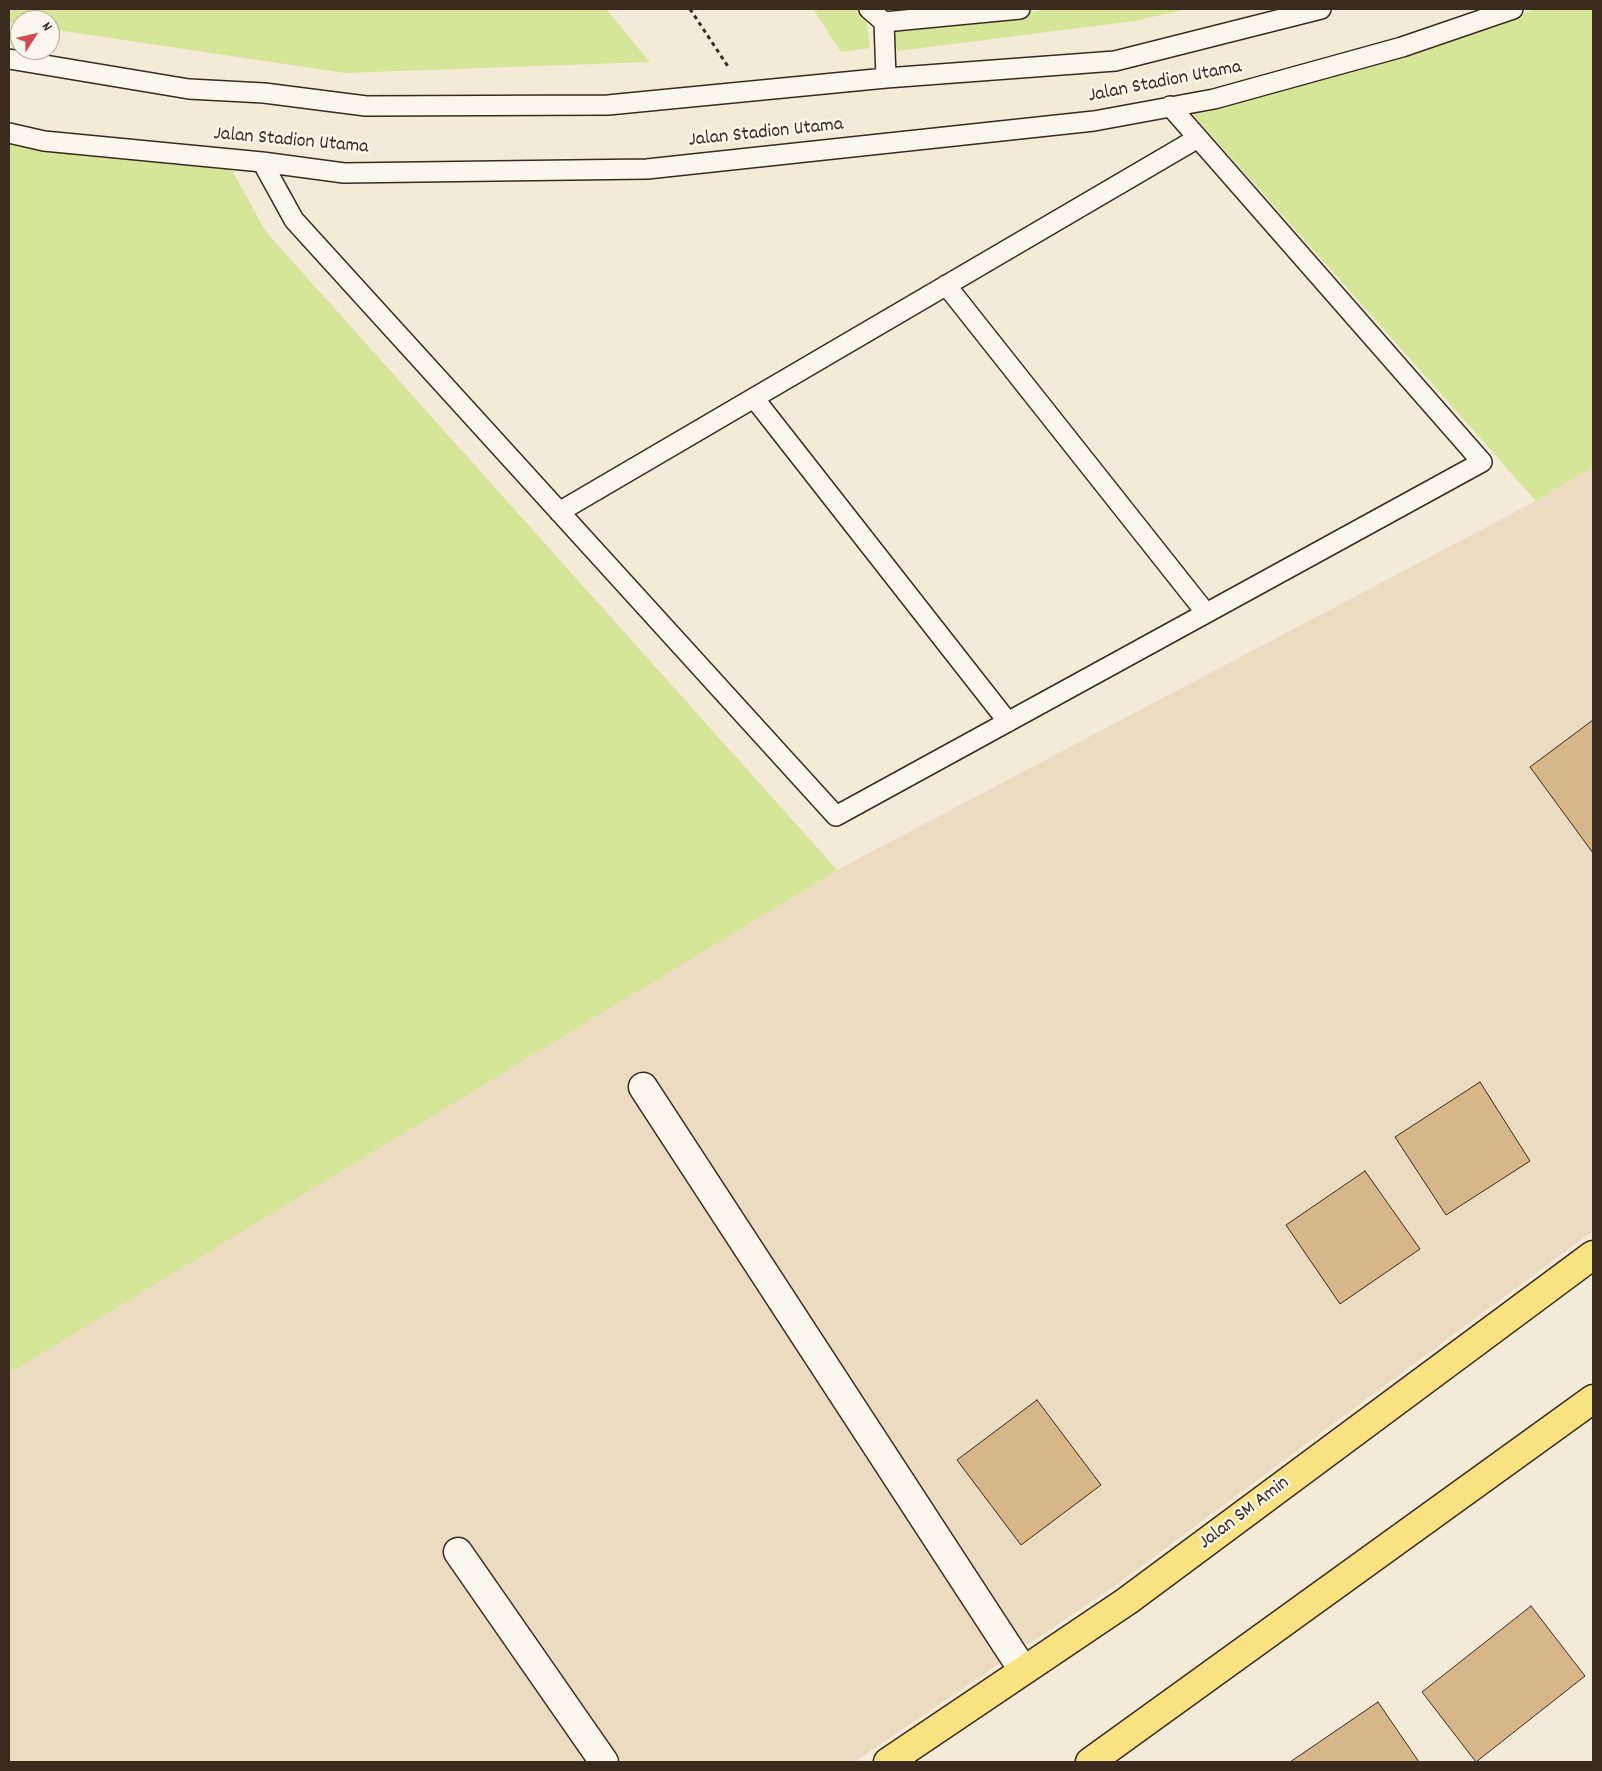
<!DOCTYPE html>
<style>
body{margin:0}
#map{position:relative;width:1602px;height:1771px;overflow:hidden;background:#f4ead8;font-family:Dekko,sans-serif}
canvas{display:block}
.frame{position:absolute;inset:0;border:10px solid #3b2a1e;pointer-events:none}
.north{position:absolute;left:10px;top:10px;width:50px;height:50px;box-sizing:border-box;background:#fbf7ec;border:1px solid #aea59a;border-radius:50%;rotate:55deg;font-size:14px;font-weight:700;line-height:20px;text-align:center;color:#3b2a1e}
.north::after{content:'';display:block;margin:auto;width:18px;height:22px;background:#d1495b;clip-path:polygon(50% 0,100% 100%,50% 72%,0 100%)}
</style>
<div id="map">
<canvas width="1602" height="1771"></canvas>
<div class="frame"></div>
<div class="north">N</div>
</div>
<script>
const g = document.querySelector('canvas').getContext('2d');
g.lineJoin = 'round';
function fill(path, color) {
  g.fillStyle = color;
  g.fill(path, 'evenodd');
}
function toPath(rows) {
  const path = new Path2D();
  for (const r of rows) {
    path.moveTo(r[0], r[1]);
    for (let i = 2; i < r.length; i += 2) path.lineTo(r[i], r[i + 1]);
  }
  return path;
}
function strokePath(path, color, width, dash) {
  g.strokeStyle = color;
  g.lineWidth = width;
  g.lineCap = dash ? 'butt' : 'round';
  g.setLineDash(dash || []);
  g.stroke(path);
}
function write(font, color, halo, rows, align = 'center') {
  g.font = font + ' Dekko,sans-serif';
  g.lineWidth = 4.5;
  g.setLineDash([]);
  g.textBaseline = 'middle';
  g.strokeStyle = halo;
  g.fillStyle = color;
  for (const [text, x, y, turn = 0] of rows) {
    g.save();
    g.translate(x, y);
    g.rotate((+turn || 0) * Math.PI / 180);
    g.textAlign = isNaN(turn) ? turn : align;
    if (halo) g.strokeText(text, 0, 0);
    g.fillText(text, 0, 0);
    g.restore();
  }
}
fill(toPath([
 [9,141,230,167,266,232,837,870,1536,501,1593,467,1593,1231,1116,1585,854,1762,9,1762]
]), '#ebdbc1');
fill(toPath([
 [9,9,606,9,650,62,345,73,50,29,50,20,20,20,20,25,9,23],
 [813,9,858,9,867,22,870,48,841,52],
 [1050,9,1186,9,1135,21,897,51,890,27,1018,14],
 [1536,9,1593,9,1593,467,1536,501,1189,110,1404,54],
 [9,141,230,167,266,232,837,870,9,1373]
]), '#d6e699');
const building = toPath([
 [1593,720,1593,853,1530,767,1593,720],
 [1480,1082,1530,1161,1446,1215,1395,1137,1480,1082],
 [1365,1171,1420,1249,1340,1304,1286,1225,1365,1171],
 [1037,1400,1101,1485,1021,1545,957,1460,1037,1400],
 [1531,1606,1585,1676,1476,1762,1422,1692,1531,1606],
 [1378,1702,1419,1762,1290,1762,1378,1702]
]);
fill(building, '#d7b78a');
strokePath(building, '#3b2a1e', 1);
const service = toPath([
 [869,9,884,22,1020,9],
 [884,22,886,78],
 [9,59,189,89,264,93,366,106,608,105,886,78,1115,61,1321,9],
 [9,133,44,141,262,162,344,173,647,169,1094,121,1214,99,1402,47,1513,9],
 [262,162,294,220,836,816,1482,462,1170,106],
 [946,285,1206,613],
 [754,398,1008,722],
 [559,512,1198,138]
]);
const minor = toPath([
 [643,1087,1023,1670],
 [458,1552,604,1762]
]);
const primary = toPath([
 [888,1762,1127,1601,1593,1255],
 [1090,1762,1593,1399]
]);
strokePath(service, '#3b2a1e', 22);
strokePath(minor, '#3b2a1e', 31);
strokePath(primary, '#3b2a1e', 31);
strokePath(toPath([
 [690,9,729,68]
]), '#3b2a1e', 3, [4, 4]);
strokePath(service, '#fbf7ec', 19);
strokePath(minor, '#fbf7ec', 28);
strokePath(primary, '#f8e281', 28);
write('20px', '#3b2a1e', '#fbf7ec', [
 ["Jalan Stadion Utama",1165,83,-11],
 ["Jalan Stadion Utama",766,134,-6],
 ["Jalan Stadion Utama",291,142,5],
 ["Jalan SM Amin",1245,1514,-37]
]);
</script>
